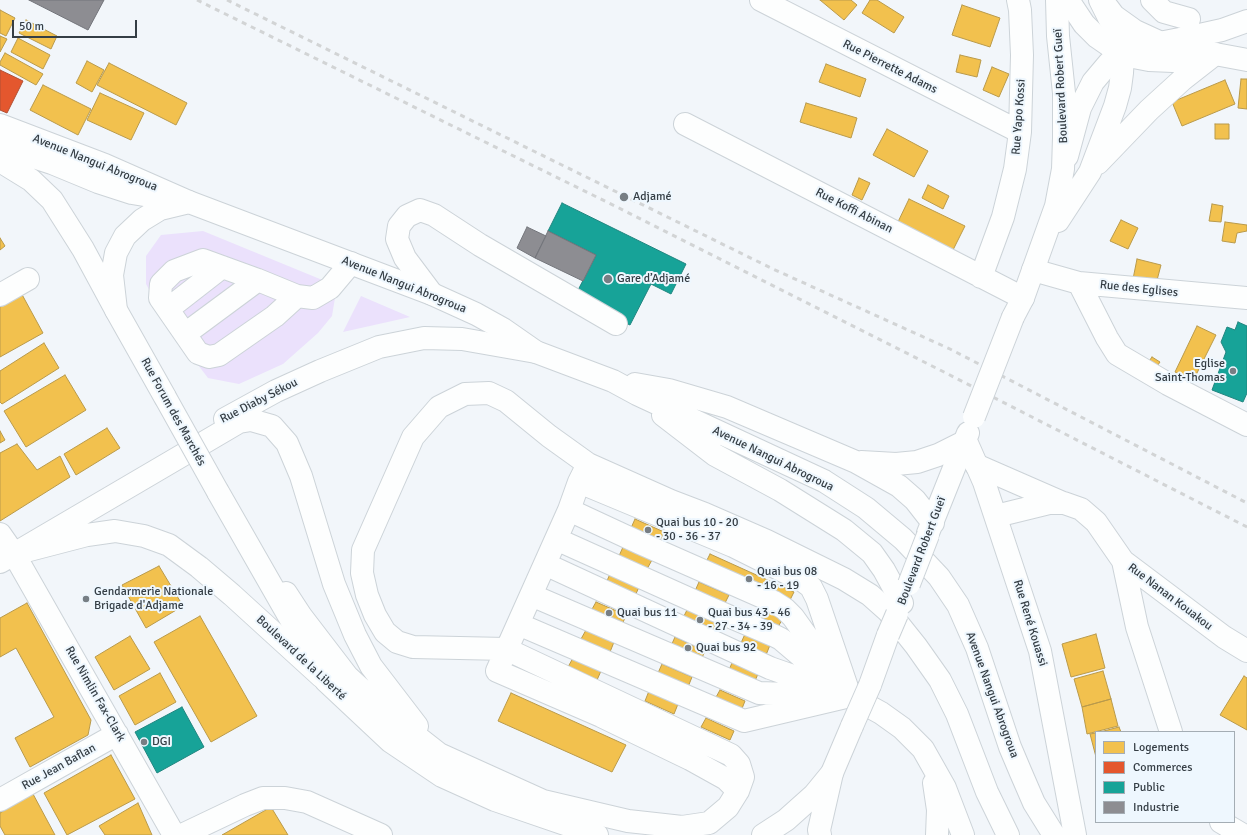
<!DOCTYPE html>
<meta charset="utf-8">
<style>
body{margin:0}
#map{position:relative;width:1247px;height:835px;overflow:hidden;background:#f2f6fa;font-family:Signika,sans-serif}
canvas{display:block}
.legend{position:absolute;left:1095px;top:731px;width:140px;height:92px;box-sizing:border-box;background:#eef7fe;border:1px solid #a4adb4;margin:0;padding:5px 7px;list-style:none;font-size:12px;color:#353e45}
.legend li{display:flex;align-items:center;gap:8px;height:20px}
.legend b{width:20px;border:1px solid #a4adb4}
.scale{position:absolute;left:12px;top:20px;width:125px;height:18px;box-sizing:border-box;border:2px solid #353e45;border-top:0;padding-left:5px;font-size:12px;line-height:14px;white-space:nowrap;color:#353e45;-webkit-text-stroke:3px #eef7fe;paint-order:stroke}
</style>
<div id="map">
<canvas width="1247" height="835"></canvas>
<ul class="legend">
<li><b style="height:11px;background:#f2c14e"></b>Logements</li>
<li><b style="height:11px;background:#e4572e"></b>Commerces</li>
<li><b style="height:11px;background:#17a398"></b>Public</li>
<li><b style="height:11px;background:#8d8d92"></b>Industrie</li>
</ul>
<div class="scale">50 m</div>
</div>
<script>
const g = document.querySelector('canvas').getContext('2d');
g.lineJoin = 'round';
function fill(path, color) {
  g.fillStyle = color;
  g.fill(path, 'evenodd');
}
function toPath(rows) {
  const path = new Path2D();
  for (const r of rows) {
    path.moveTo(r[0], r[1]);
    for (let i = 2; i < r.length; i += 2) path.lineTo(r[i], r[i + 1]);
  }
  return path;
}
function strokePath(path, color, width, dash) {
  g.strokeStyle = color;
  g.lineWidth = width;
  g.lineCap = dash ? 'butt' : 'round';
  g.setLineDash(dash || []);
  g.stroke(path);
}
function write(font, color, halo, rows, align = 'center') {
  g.font = font + ' Signika,sans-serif';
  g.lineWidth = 4;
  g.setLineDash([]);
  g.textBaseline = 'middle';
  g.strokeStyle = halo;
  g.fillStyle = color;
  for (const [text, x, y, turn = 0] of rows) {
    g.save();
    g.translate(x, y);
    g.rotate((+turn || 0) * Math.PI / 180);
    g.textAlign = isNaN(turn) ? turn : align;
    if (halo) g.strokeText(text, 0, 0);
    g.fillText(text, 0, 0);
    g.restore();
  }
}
fill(toPath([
 [203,231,337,286,332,316,318,333,283,364,239,384,208,378,169,327,146,284,146,256,161,235],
 [361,296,410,317,343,332]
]), '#ebe1fc');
const homes = toPath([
 [820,0,851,0,857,5,844,20,820,0],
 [870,0,877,0,904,17,894,33,862,13,870,0],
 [962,5,1000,18,990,47,952,35,962,5],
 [0,10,15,18,6,36,0,33,0,10],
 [26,20,57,36,51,49,19,33,26,20],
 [0,36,7,39,0,52,0,36],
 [18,38,50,55,43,69,11,52,18,38],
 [5,53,43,74,36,85,0,65,0,62,5,53],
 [960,55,981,60,977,77,956,72,960,55],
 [87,61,104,70,92,92,76,83,87,61],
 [109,63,187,103,176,125,97,85,109,63],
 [826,64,866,79,860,97,819,82,826,64],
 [992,67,1009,74,999,97,983,90,992,67],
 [1241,79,1247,79,1247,109,1238,108,1241,79],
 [1225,80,1235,104,1182,126,1172,102,1225,80],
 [43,85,91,109,78,135,30,110,43,85],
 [100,93,144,113,131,140,87,120,100,93],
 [806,103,857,118,851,138,800,122,806,103],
 [1215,124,1229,124,1229,139,1215,139,1215,124],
 [887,129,928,151,914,177,873,155,887,129],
 [859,178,870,183,862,200,852,195,859,178],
 [928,185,949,196,943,209,922,198,928,185],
 [909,199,965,226,952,252,896,226,909,199],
 [1212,204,1223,206,1221,222,1209,221,1212,204],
 [1121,220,1138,228,1128,249,1110,241,1121,220],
 [1225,222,1247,225,1247,231,1237,233,1235,243,1222,241,1225,222],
 [0,238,5,246,0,250,0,238],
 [1137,259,1161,265,1156,284,1133,279,1137,259],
 [19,289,43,333,0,357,0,300,19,289],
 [1197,326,1216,335,1193,381,1175,372,1197,326],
 [44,343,59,368,2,404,0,402,0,371,44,343],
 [1152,357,1160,362,1155,369,1147,364,1152,357],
 [65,375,86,410,26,447,4,411,65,375],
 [107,428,120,448,76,475,64,454,107,428],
 [0,431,5,440,0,443,0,431],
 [17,444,37,470,60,456,70,477,0,521,0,453,17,444],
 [635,519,664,532,660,541,631,528,635,519],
 [623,547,652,560,647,569,619,556,623,547],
 [710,554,794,592,788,604,704,566,710,554],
 [159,566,183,606,146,628,122,585,159,566],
 [610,574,639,587,635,596,606,583,610,574],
 [699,582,729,595,724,605,695,591,699,582],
 [596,602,626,615,622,625,591,611,596,602],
 [27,603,91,720,88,735,30,767,15,738,54,717,16,648,0,657,0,618,27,603],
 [758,607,783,618,778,627,753,616,758,607],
 [688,608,717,622,713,631,683,618,688,608],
 [200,616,257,716,211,742,154,642,200,616],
 [586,630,614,642,610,652,581,639,586,630],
 [745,634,770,645,766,655,741,643,745,634],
 [1096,634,1105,668,1071,677,1062,644,1096,634],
 [130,636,150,669,114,690,95,657,130,636],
 [675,637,705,651,701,660,671,646,675,637],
 [573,658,601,671,597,680,568,667,573,658],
 [732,663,758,674,754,683,728,672,732,663],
 [662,664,692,677,688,687,658,673,662,664],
 [1103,671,1111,699,1082,707,1074,679,1103,671],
 [160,673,176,702,135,725,119,696,160,673],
 [1244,676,1247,678,1247,730,1220,715,1244,676],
 [720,690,745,701,741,711,715,699,720,690],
 [649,691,678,704,674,714,645,701,649,691],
 [511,693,626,745,612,772,498,721,511,693],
 [1111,699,1118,726,1087,734,1082,707,1111,699],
 [706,718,734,731,730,740,701,727,706,718],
 [1119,727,1121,732,1100,732,1119,727],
 [1096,733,1096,757,1090,734,1096,733],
 [111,755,135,799,67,835,44,793,111,755],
 [33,794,55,835,5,835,0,826,0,813,33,794],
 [138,803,152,835,105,835,99,826,138,803],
 [271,807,288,835,222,835,271,807]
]);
fill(homes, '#f2c14e');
strokePath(homes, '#b99a4b', 1);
const shops = toPath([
 [0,70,23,81,7,113,0,110,0,70]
]);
fill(shops, '#e4572e');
strokePath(shops, '#b05035', 1);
const public = toPath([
 [562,203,686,264,671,294,651,284,630,325,574,298,596,255,548,231,562,203],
 [1238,322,1247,326,1247,393,1243,402,1212,390,1226,352,1221,342,1227,327,1235,330,1238,322],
 [182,707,204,747,157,773,135,732,182,707]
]);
fill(public, '#17a398');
strokePath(public, '#20857f', 1);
const industry = toPath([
 [29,0,104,0,88,30,29,0],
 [527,227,546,236,535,258,517,248,527,227],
 [548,231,596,255,583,281,535,258,548,231]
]);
fill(industry, '#8d8d92');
strokePath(industry, '#73757b', 1);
const minor = toPath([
 [761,0,1020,132],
 [1068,0,1084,24,1097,37,1123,55,1149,60,1173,61,1196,55,1215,54,1247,60],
 [1152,0,1164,12,1189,19],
 [685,124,1023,298],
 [0,125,105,165,189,202],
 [0,146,52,163,98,182,132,193,156,197],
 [1067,156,1080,108,1093,82,1109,63,1139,47,1195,36,1222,30,1247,21],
 [0,161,31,180,52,200,83,249,116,310],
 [1033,270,1079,283,1247,298],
 [981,277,1003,217,1015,169,1020,132,1022,55,1020,10,1018,0],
 [1079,283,1107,338,1117,354,1168,384,1247,425],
 [432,294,405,258,397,239,399,226,407,216,420,210,434,215,480,245,616,324],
 [0,295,28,279],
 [297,296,275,316,219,355,209,357,198,353,160,298,161,284,174,271,203,260,258,280,297,296,313,298,330,288,351,263],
 [168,309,222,267],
 [185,334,258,280],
 [225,419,276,391,320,371,379,347,424,338,462,339,536,352],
 [588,464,579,482,569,510,497,671,601,716,690,759,726,779,738,791],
 [976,465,1063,503],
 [579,482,733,546,803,581,811,587,817,599,850,696],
 [569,510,640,543,774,602,785,609,793,617,836,677],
 [996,516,1049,503,1064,503,1081,509,1096,522,1123,561,1224,637,1247,651],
 [0,534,14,554,174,835],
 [556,539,705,606,775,636,781,639,827,678],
 [14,554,239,422,251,420,272,426,287,443,301,476,334,584,355,635,371,666,417,726],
 [1123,561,1137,627,1171,732],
 [0,562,14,554,87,535,115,531,144,536,169,545,199,567,232,595,322,677],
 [545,564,770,668,850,696,881,713,902,728,923,749,945,788,963,835],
 [286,593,301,616,347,676,393,718,439,754,543,801,628,821,682,827,709,823,728,807,738,791,743,777,739,764,731,755,506,649,413,647,397,642,385,632,375,615,367,595,362,573,363,550,413,437,439,407,465,394,489,393,506,401,549,436,588,464,671,501,705,514,767,541,844,579,870,595,888,611,916,646,940,680,957,714,987,792,1008,835],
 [531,595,759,693,820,695],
 [518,624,744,721,850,696],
 [934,783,938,810,937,835],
 [0,800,117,734],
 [1221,822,1243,835],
 [182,835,245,805,263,798,285,798,307,802,381,835],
 [820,835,819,830,832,773]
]);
const major = toPath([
 [1108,8,1114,16,1135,31,1159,42],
 [1098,163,1149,110,1183,79,1215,54],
 [1058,221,1090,172,1115,106,1120,88,1122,73,1123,55,1116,32,1100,0],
 [1013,317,1023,298,1056,206,1063,169,1064,138,1064,93,1058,36,1057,0],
 [635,384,669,390,727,407,856,462,899,486,915,500,933,523],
 [165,397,116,310,112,275,116,253,125,236,142,220,160,209,189,202,432,294,476,314,503,329,536,352,613,381,637,394,824,481,866,508,903,539,939,577,958,605,977,648,1010,747,1021,773,1034,803,1054,835],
 [663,415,715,455,780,490,844,530,872,553,884,570,902,603],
 [966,441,984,482,1040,651,1075,835],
 [861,462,896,464,917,462,938,455,966,441],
 [218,492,326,681,390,741,442,776,495,800,597,835],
 [928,533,968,433],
 [870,685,888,635],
 [763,835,786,820,814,795,832,773,852,726]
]);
strokePath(minor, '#ccd3d8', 24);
strokePath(major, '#ccd3d8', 24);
strokePath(minor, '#fdfefe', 22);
strokePath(major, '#fdfefe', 22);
strokePath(toPath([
 [197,0,619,208,942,371,1247,527],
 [227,0,773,269,950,349,1247,503]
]), '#d2d4d5', 3, [5, 5]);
const majorBridge = toPath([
 [165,397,218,492],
 [974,417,1013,317],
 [909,584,928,535],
 [888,635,897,614],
 [852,726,870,685]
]);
strokePath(majorBridge, '#ccd3d8', 24, []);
strokePath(majorBridge, '#fdfefe', 22);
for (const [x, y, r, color] of [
 [624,197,5,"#777e84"],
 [608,279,5,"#777e84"],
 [1233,371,4,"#777e84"],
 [648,530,4,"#777e84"],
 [749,579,4,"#777e84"],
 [86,599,4,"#777e84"],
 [609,613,4,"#777e84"],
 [700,620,4,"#777e84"],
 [688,648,4,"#777e84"],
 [144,742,4,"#777e84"]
]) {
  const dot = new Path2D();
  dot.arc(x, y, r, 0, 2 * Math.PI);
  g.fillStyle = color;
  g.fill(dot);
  strokePath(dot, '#eef7fe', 1.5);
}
write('12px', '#353e45', '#eef7fe', [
 ["Rue Pierrette Adams",890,67,27],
 ["Boulevard Robert Gueï",1061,86,-93],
 ["Rue Yapo Kossi",1019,117,-86],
 ["Avenue Nangui Abrogroua",95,163,22],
 ["Rue Koffi Abinan",854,211,27],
 ["Avenue Nangui Abrogroua",404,285,22],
 ["Rue des Eglises",1139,289,6],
 ["Rue Diaby Sékou",259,401,-27],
 ["Rue Forum des Marchés",173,412,61],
 ["Avenue Nangui Abrogroua",773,459,26],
 ["Boulevard Robert Gueï",922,551,-69],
 ["Rue Nanan Kouakou",1170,597,37],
 ["Rue René Kouassi",1030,623,73],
 ["Boulevard de la Liberté",301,658,43],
 ["Rue Nimlin Fax-Clark",95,694,60],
 ["Avenue Nangui Abrogroua",992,695,70],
 ["Rue Jean Baflan",59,767,-29]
]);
write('12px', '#353e45', '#eef7fe', [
 ["Adjamé",633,197],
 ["Gare d’Adjamé",617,279],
 ["Eglise",1225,364,"right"],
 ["Saint-Thomas",1225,378,"right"],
 ["Quai bus 10 - 20",656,523],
 ["- 30 - 36 - 37",656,537],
 ["Quai bus 08",757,572],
 ["- 16 - 19",757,586],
 ["Gendarmerie Nationale",94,592],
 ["Brigade d'Adjame",94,606],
 ["Quai bus 11",617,613],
 ["Quai bus 43 - 46",708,613],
 ["- 27 - 34 - 39",708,627],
 ["Quai bus 92",696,648],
 ["DGI",152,742]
], 'left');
</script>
